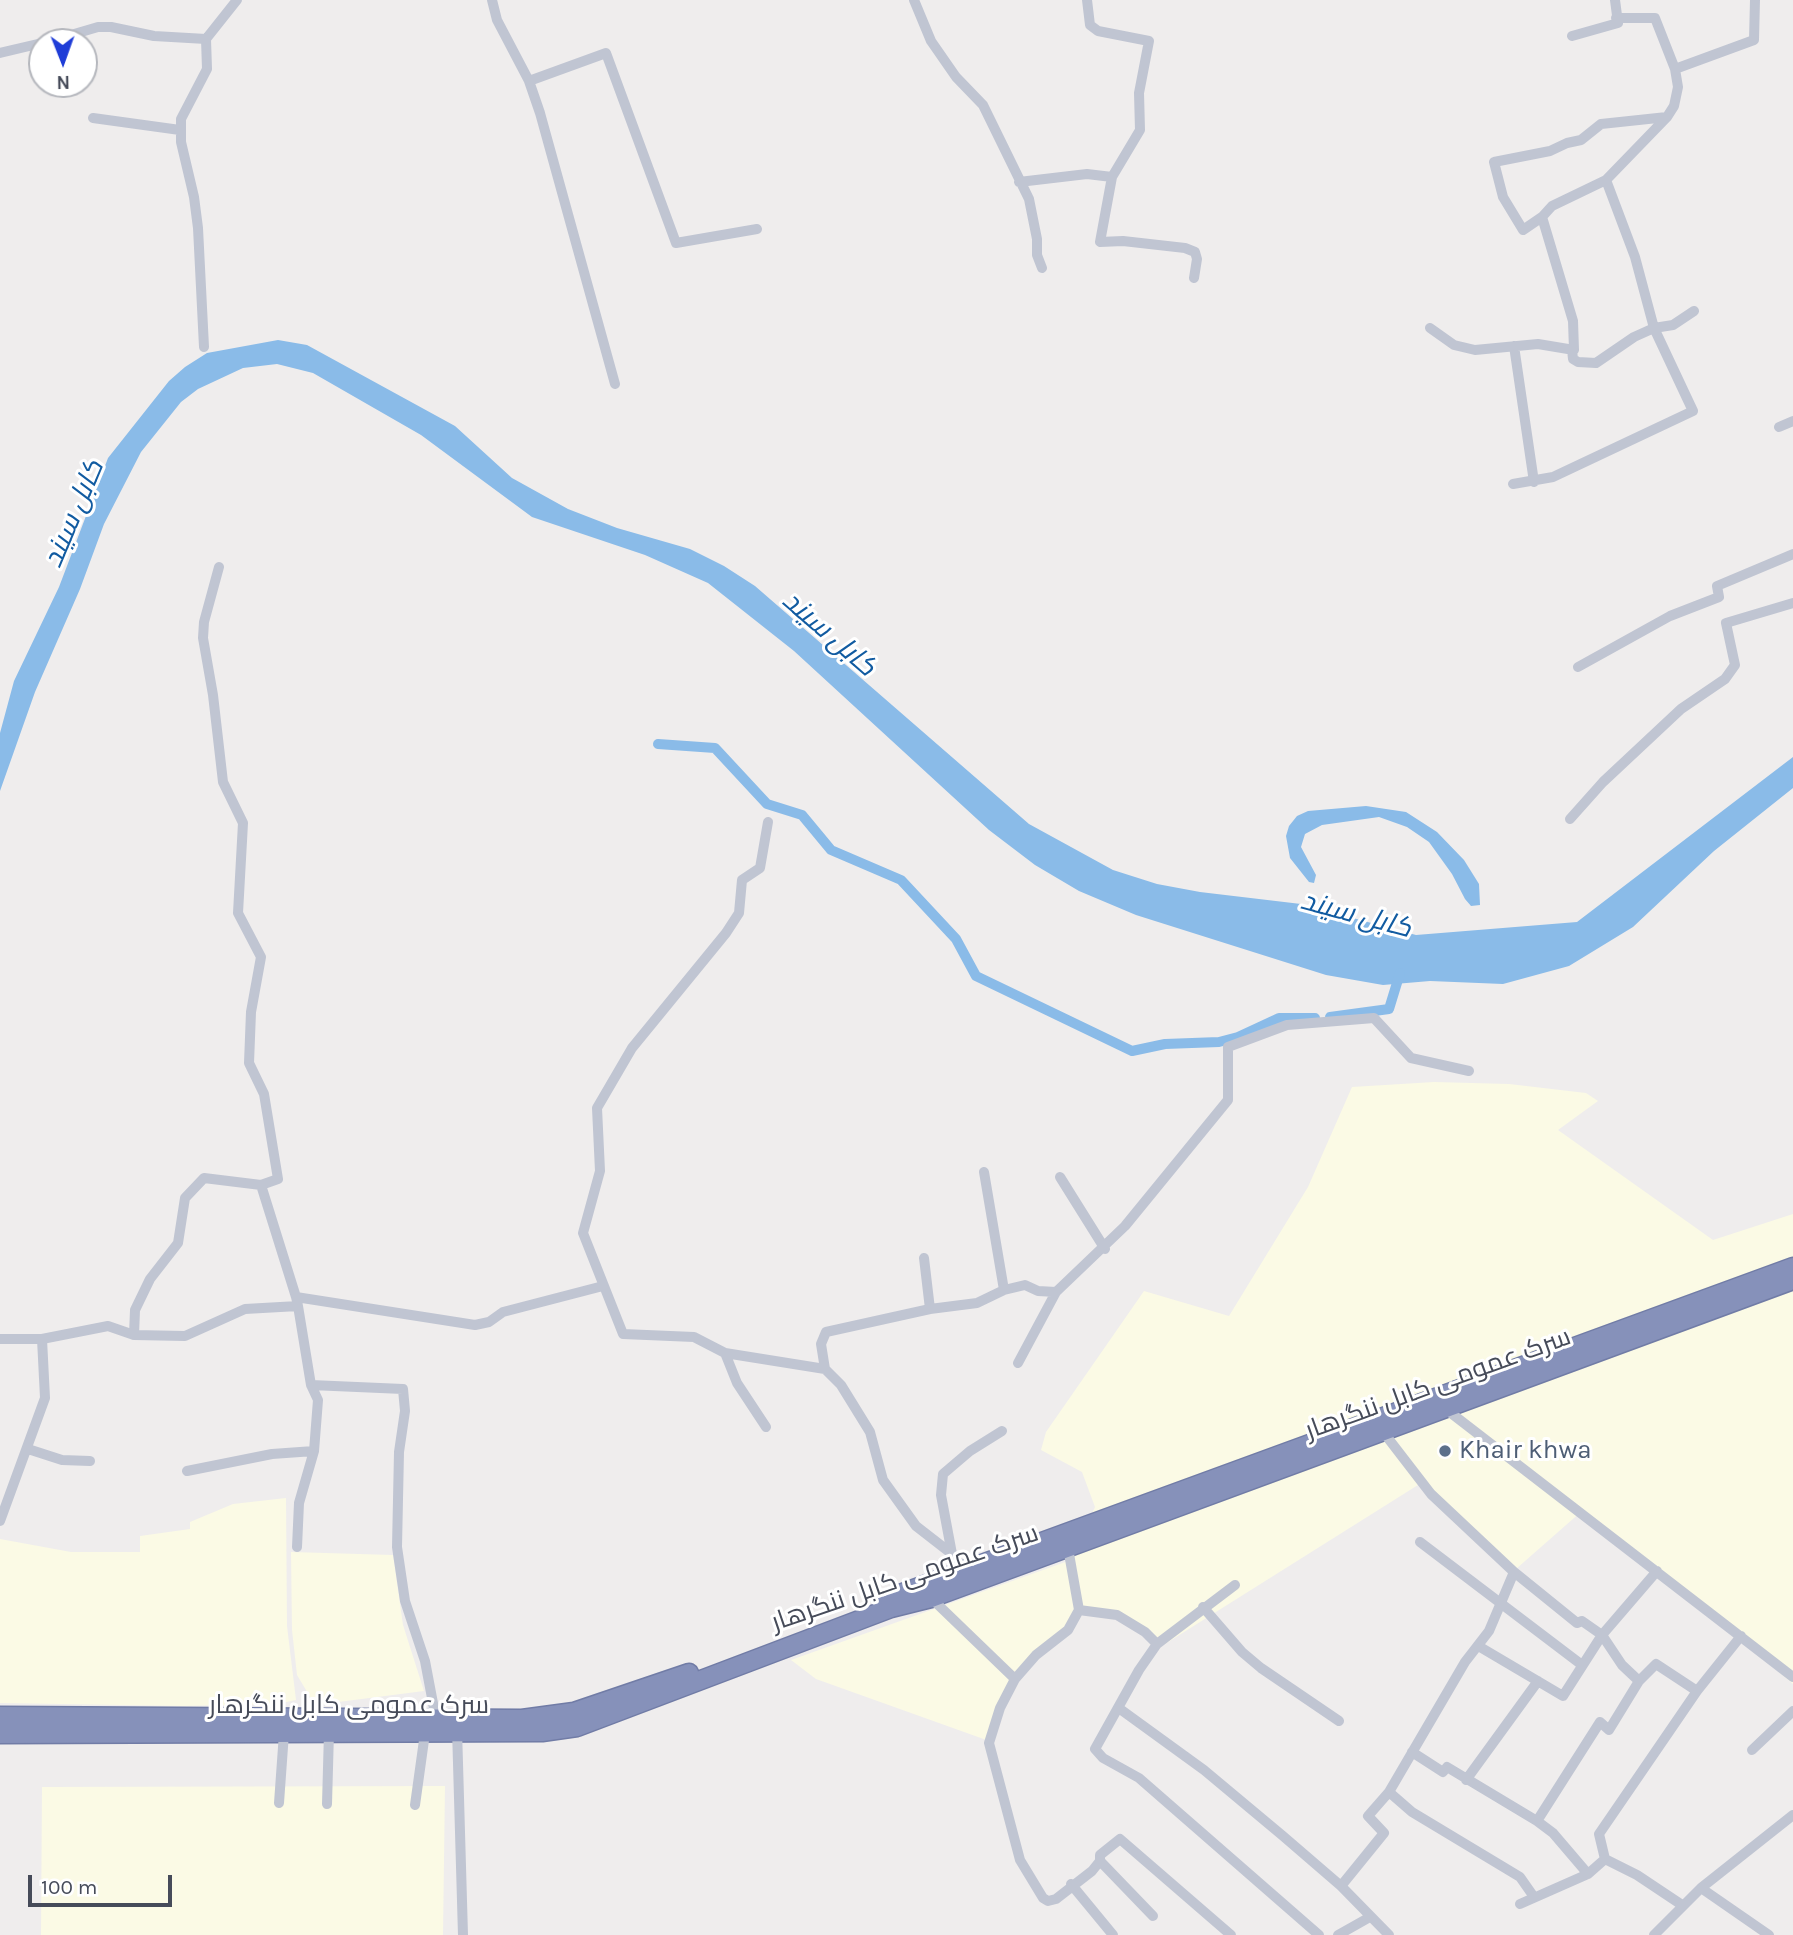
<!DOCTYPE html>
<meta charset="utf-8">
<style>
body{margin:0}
#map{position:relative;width:1793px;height:1935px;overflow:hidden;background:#efeded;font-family:Karla,sans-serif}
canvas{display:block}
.north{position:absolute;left:28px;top:28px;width:70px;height:70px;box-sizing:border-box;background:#fff;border:2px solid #b5b7bd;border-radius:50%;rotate:179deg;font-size:19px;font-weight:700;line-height:28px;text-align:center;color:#464b59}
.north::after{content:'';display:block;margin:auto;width:24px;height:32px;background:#1f3dd7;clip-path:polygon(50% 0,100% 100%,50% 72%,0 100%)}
.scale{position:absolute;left:28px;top:1875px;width:144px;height:32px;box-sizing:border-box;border:4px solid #464b59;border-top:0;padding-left:9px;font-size:21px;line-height:24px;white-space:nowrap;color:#464b59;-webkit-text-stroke:5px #fff;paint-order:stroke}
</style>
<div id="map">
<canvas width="1793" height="1935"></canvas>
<div class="north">N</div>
<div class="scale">100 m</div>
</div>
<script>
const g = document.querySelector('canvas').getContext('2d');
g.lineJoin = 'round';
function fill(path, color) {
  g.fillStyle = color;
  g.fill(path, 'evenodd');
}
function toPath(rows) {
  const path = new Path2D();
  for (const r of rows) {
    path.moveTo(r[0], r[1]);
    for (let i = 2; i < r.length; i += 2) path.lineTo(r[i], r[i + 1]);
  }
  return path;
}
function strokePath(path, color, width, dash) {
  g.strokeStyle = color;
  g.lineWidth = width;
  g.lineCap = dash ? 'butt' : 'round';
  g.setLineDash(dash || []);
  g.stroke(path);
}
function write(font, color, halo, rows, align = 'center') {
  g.font = font + ' Karla,Cairo,sans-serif';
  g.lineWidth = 6;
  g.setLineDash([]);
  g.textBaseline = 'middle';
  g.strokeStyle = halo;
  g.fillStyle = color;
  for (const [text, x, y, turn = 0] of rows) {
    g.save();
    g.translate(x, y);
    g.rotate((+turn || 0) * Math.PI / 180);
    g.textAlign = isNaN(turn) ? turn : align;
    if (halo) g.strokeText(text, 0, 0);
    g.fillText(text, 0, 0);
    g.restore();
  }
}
fill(toPath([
 [1434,1082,1509,1084,1586,1093,1598,1101,1558,1130,1713,1240,1793,1214,1793,1684,1665,1574,1582,1511,1516,1569,1418,1485,1165,1644,1117,1611,1080,1613,1016,1679,992,1742,816,1679,791,1660,1071,1560,1095,1507,1082,1472,1041,1450,1046,1432,1144,1291,1229,1316,1308,1187,1352,1087],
 [286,1498,287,1626,296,1700,277,1704,183,1706,0,1703,0,1539,71,1552,140,1552,140,1536,190,1529,190,1522,233,1504],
 [291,1552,393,1555,403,1625,424,1691,315,1705,297,1675,292,1630],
 [445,1786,443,1935,41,1935,42,1787]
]), '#fbfae5');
fill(toPath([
 [278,340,307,345,455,426,512,478,568,509,617,528,690,549,724,566,755,586,1029,824,1113,870,1157,884,1200,892,1301,904,1416,935,1577,922,1793,757,1793,788,1714,851,1633,927,1569,966,1503,984,1430,981,1383,985,1326,975,1136,915,1079,891,1035,865,989,830,794,651,708,583,645,555,532,517,421,435,313,373,277,364,243,368,198,389,181,402,141,452,104,524,80,589,35,692,0,791,0,733,14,681,59,587,108,458,169,381,185,367,207,353],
 [1366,806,1406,812,1437,832,1464,860,1479,884,1480,905,1471,906,1465,899,1452,874,1429,842,1407,827,1379,817,1322,825,1305,834,1301,847,1316,875,1314,883,1309,882,1290,858,1286,836,1289,826,1297,816,1308,811]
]), '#8abbe8');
strokePath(toPath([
 [658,744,715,748,767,804,802,815,831,850,901,880,956,939,976,976,1132,1051,1165,1044,1219,1042,1238,1037,1279,1018,1315,1018],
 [1330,1017,1389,1009,1400,973]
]), '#8abbe8', 10);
const highway = toPath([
 [886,1599,1793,1267],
 [0,1716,522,1719,574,1712,689,1673],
 [0,1734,542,1732,577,1727,891,1608,931,1598,1793,1280]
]);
strokePath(highway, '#717ca6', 21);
strokePath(toPath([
 [492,0,497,20,529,81,540,113,615,384],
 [914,0,931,41,956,77,983,105,1029,199,1037,239,1037,255,1042,268],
 [1087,0,1090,25,1098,31,1149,41,1139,93,1140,130,1112,177,1100,242,1123,241,1185,248,1195,252,1197,259,1194,278],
 [1616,18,1655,18,1675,69],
 [1572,36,1618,23,1615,0],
 [47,42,98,27,111,27,154,36,206,39],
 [0,53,42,43],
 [529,81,606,53,676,243,757,229],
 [93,118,180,130],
 [1019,182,1087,174,1112,177],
 [1542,217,1523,230,1503,197,1494,162,1550,151,1567,143,1581,140,1601,124,1667,117],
 [1430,328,1454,345,1475,350,1538,344,1574,350,1573,321,1542,217,1552,206,1606,180,1667,117,1674,106,1678,87,1675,69,1754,40,1755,0],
 [1514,346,1534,482],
 [204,347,198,228,194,197,181,142,181,119,207,69,206,39,237,0],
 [1572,350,1573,359,1578,362,1596,363,1634,337,1654,328,1673,325,1694,311],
 [1779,427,1793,421],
 [1513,484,1553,477,1693,411,1654,328,1635,257,1606,180],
 [219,567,204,622,203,638,213,695,223,782,243,823,238,913,261,957,251,1012,249,1063,264,1094,278,1179,261,1185,296,1297],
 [1578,667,1670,616,1719,597,1717,586,1793,554],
 [1570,819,1603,782,1681,709,1725,679,1735,665,1726,623,1793,603],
 [768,822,760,868,742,880,739,913,726,933,632,1048,597,1108,600,1171,583,1233,623,1334,694,1337,725,1353,825,1369,841,1385,870,1432,883,1480,916,1526,952,1554,965,1570],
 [984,1172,1004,1290],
 [1060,1177,1105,1249],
 [924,1258,930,1309],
 [298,1306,311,1385,403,1389,405,1411,399,1452,397,1547,405,1601,425,1661,436,1719],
 [134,1335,135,1310,150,1279,178,1243,185,1198,204,1178,261,1185],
 [0,1339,42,1339,108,1326,134,1335,185,1336,245,1309,298,1306,296,1297,475,1325,489,1322,503,1312,603,1286],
 [725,1353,737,1383,766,1427],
 [1018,1363,1056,1292,1125,1226,1228,1100,1228,1047,1287,1025,1374,1018,1411,1058,1469,1071],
 [825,1369,821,1344,826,1332,930,1309,977,1303,1004,1290,1025,1285,1038,1291,1056,1292],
 [1447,1410,1793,1677],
 [1384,1433,1431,1494,1514,1572,1577,1623,1582,1621,1602,1635,1622,1665,1639,1681],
 [28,1449,62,1460,90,1461],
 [187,1471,272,1454,314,1451],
 [0,1521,45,1398,42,1339],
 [1420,1542,1582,1665],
 [297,1547,299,1503,314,1451,318,1400,311,1385],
 [952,1554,941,1495,943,1474,970,1451,1002,1431],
 [1235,1585,1157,1644,1139,1670,1095,1749,1103,1758,1139,1778,1319,1935],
 [931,1598,1015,1679,1000,1708,989,1743,1020,1860,1043,1898,1048,1901,1056,1899,1092,1871,1100,1861,1100,1855,1120,1839,1231,1935],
 [1203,1607,1242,1652,1261,1668,1339,1721],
 [1079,1610,1117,1615,1145,1632,1157,1644],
 [1480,1647,1563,1696,1602,1635,1657,1571],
 [1015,1679,1036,1655,1068,1630,1079,1610,1068,1548],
 [1120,1709,1204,1770,1283,1836,1341,1886,1389,1935],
 [457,1729,463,1935],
 [1752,1750,1793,1711],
 [1412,1752,1443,1772,1447,1767,1537,1821,1553,1833,1588,1874],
 [1466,1780,1538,1681],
 [1389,1792,1412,1812,1520,1877,1534,1897],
 [279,1803,284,1733],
 [327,1804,329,1732],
 [415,1805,425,1733],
 [1537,1821,1600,1722,1609,1730,1639,1681,1656,1664,1697,1691],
 [1100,1861,1153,1916],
 [1071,1884,1113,1935],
 [1341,1886,1384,1833,1368,1816,1389,1792,1465,1662,1489,1631,1514,1572],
 [1701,1888,1769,1935],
 [1520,1904,1588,1874,1605,1859],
 [1682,1905,1637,1875,1605,1859,1599,1834,1697,1691,1741,1636],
 [1338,1935,1370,1917],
 [1654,1935,1701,1888,1793,1815]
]), '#c0c5d2', 10);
strokePath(highway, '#8691ba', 18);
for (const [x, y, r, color] of [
 [1445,1451,7,"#5c6f8a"]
]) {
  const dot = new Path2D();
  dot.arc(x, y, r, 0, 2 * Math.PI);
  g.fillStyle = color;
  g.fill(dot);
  strokePath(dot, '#fff', 2.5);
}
write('26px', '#464b59', '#fff', [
 ["سرک عمومی کابل ننگرهار",1438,1384,-20],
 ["سرک عمومی کابل ننگرهار",905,1578,-19],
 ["سرک عمومی کابل ننگرهار",349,1706]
]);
write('26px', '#4e5e75', '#fff', [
 ["Khair khwa",1459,1451]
], 'left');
write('italic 28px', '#115ba1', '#fff', [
 ["کابل سيند",74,514,-67],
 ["کابل سيند",829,634,41],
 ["کابل سيند",1356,915,15]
]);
</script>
